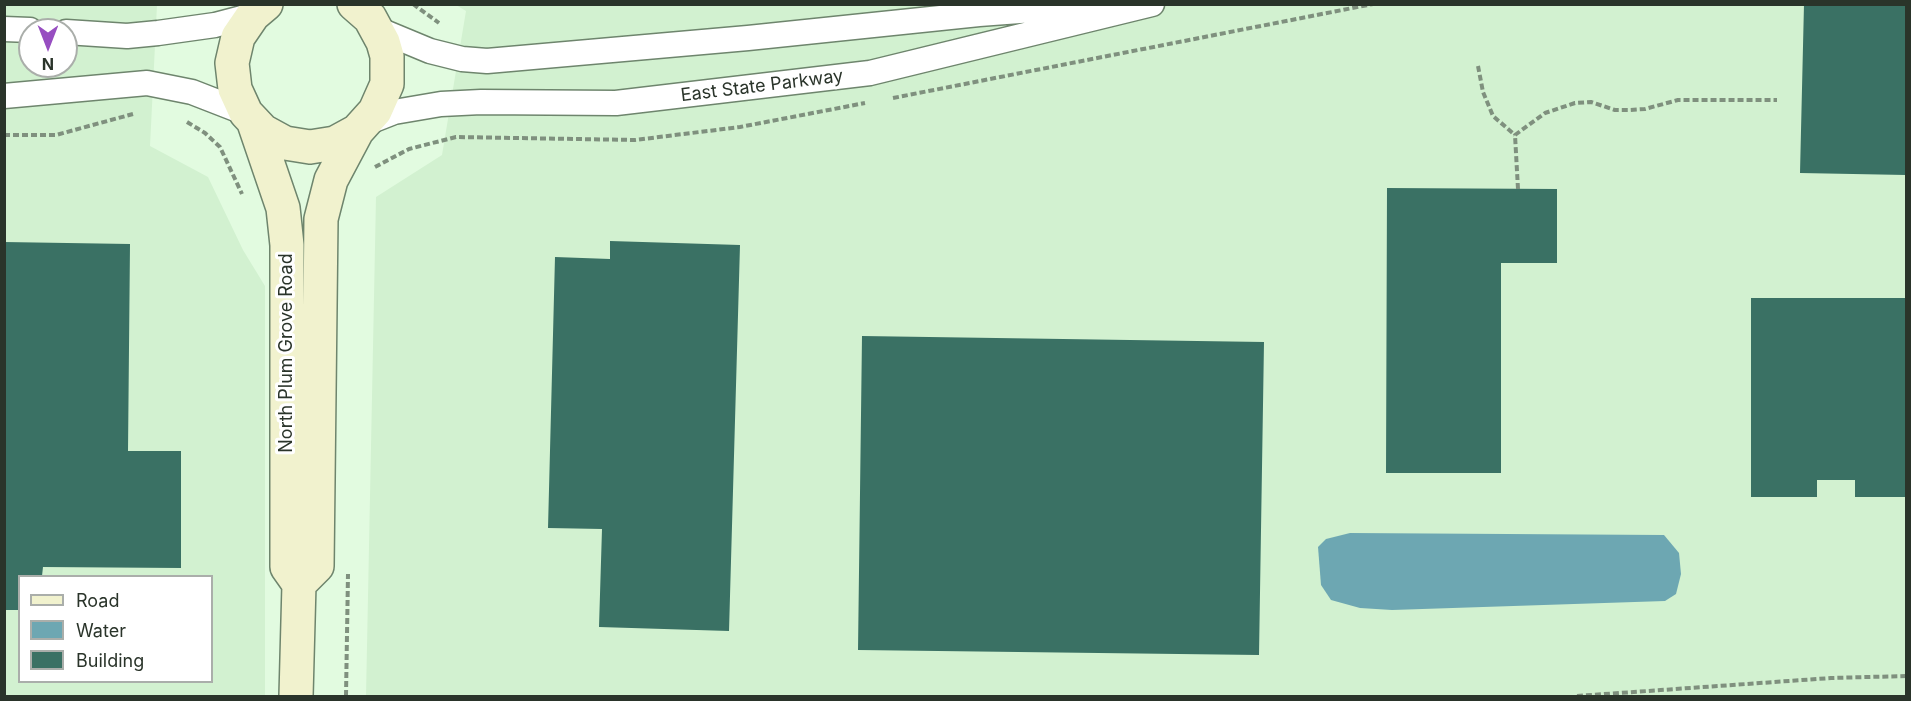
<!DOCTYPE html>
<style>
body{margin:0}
#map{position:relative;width:1911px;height:701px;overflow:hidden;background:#e2fbe0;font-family:Inter,sans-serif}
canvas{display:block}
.frame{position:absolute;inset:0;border:6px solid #2a342a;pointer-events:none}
.legend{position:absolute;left:18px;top:575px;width:195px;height:108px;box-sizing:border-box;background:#fff;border:2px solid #aaaeaa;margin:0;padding:8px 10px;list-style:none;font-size:18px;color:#2a342a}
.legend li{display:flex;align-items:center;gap:12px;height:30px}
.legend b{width:30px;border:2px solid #aaaeaa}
.north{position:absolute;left:18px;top:18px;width:60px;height:60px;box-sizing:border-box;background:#fff;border:2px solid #aaaeaa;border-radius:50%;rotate:180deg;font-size:16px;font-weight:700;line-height:24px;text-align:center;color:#2a342a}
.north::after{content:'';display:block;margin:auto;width:21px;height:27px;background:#974ec1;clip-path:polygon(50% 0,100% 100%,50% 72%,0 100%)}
</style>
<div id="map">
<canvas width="1911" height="701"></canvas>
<div class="frame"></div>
<ul class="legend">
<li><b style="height:8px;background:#f1f2ce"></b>Road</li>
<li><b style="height:16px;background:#6da7b2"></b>Water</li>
<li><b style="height:16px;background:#3a7164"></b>Building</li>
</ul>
<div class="north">N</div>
</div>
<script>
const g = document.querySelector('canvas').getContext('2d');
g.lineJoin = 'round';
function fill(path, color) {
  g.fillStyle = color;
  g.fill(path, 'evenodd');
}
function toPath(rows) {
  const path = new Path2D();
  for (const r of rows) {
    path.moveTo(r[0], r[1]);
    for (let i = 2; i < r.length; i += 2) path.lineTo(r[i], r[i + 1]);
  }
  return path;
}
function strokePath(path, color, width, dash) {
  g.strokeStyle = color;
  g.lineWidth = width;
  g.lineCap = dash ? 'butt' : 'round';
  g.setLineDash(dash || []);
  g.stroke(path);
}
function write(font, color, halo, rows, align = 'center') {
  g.font = font + ' Inter,sans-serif';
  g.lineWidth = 6;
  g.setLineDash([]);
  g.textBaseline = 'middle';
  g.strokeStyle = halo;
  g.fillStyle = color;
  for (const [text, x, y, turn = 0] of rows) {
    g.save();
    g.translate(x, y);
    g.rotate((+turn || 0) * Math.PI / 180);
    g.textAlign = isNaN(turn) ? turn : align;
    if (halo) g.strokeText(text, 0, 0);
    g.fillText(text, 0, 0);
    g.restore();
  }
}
fill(toPath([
 [4,5,157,5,150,146,208,177,243,250,265,286,265,696,5,696],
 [30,30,66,30,66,66,30,66],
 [20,576,212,576,212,682,20,682],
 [456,5,1906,5,1906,696,366,696,376,197,442,155,466,11]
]), '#d2f1d0');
fill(toPath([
 [1350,533,1664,535,1679,553,1681,574,1676,594,1665,601,1392,610,1360,608,1331,600,1321,585,1318,547,1326,539]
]), '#6da7b2');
fill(toPath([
 [1804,4,1906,4,1906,175,1800,173],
 [1387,188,1557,189,1557,263,1501,263,1501,473,1386,473],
 [610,241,740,245,729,631,599,627,602,529,548,528,555,257,610,259],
 [4,242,130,244,128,451,181,451,181,568,43,567,42,576,20,576,20,610,4,610],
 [1751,298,1906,298,1906,497,1855,497,1855,480,1817,480,1817,497,1751,497],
 [862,336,1264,342,1259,655,858,650]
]), '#3a7164');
const street = toPath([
 [4,29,30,30],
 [377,29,430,51,462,59,487,61,748,38,979,14,1101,5],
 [66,32,127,36,158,33,215,25,253,15],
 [4,96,147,83,192,92,246,113],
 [366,123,394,112,441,104,481,102,616,103,870,73,1152,4]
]);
const secondary = toPath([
 [266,4,253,15,238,37,232,63,235,89,246,113,263,131,285,143,310,147,335,143,357,131,375,111,387,84,387,56,383,42,370,18,354,4],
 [254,123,283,208,287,245,287,567,299,584,296,696],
 [299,584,317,566,321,219,331,180,357,131]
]);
strokePath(street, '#6e856d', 27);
strokePath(secondary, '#6e856d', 36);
strokePath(toPath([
 [413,4,439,23],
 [1478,66,1483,92,1493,116,1515,135],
 [893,98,1373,4],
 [187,122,205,133,220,147,242,194],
 [4,135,56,135,133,114],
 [375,167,409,149,456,137,635,140,740,127,865,103],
 [1518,189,1515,135,1545,113,1575,103,1591,102,1615,110,1629,110,1645,109,1678,100,1777,100],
 [346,696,348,574],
 [1577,696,1831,678,1906,676]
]), '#7f907e', 4, [6, 3]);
strokePath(street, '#fff', 24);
strokePath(secondary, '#f1f2ce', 33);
write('18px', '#2a342a', '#fff', [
 ["East State Parkway",762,86,-7],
 ["North Plum Grove Road",287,353,-90]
]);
</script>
